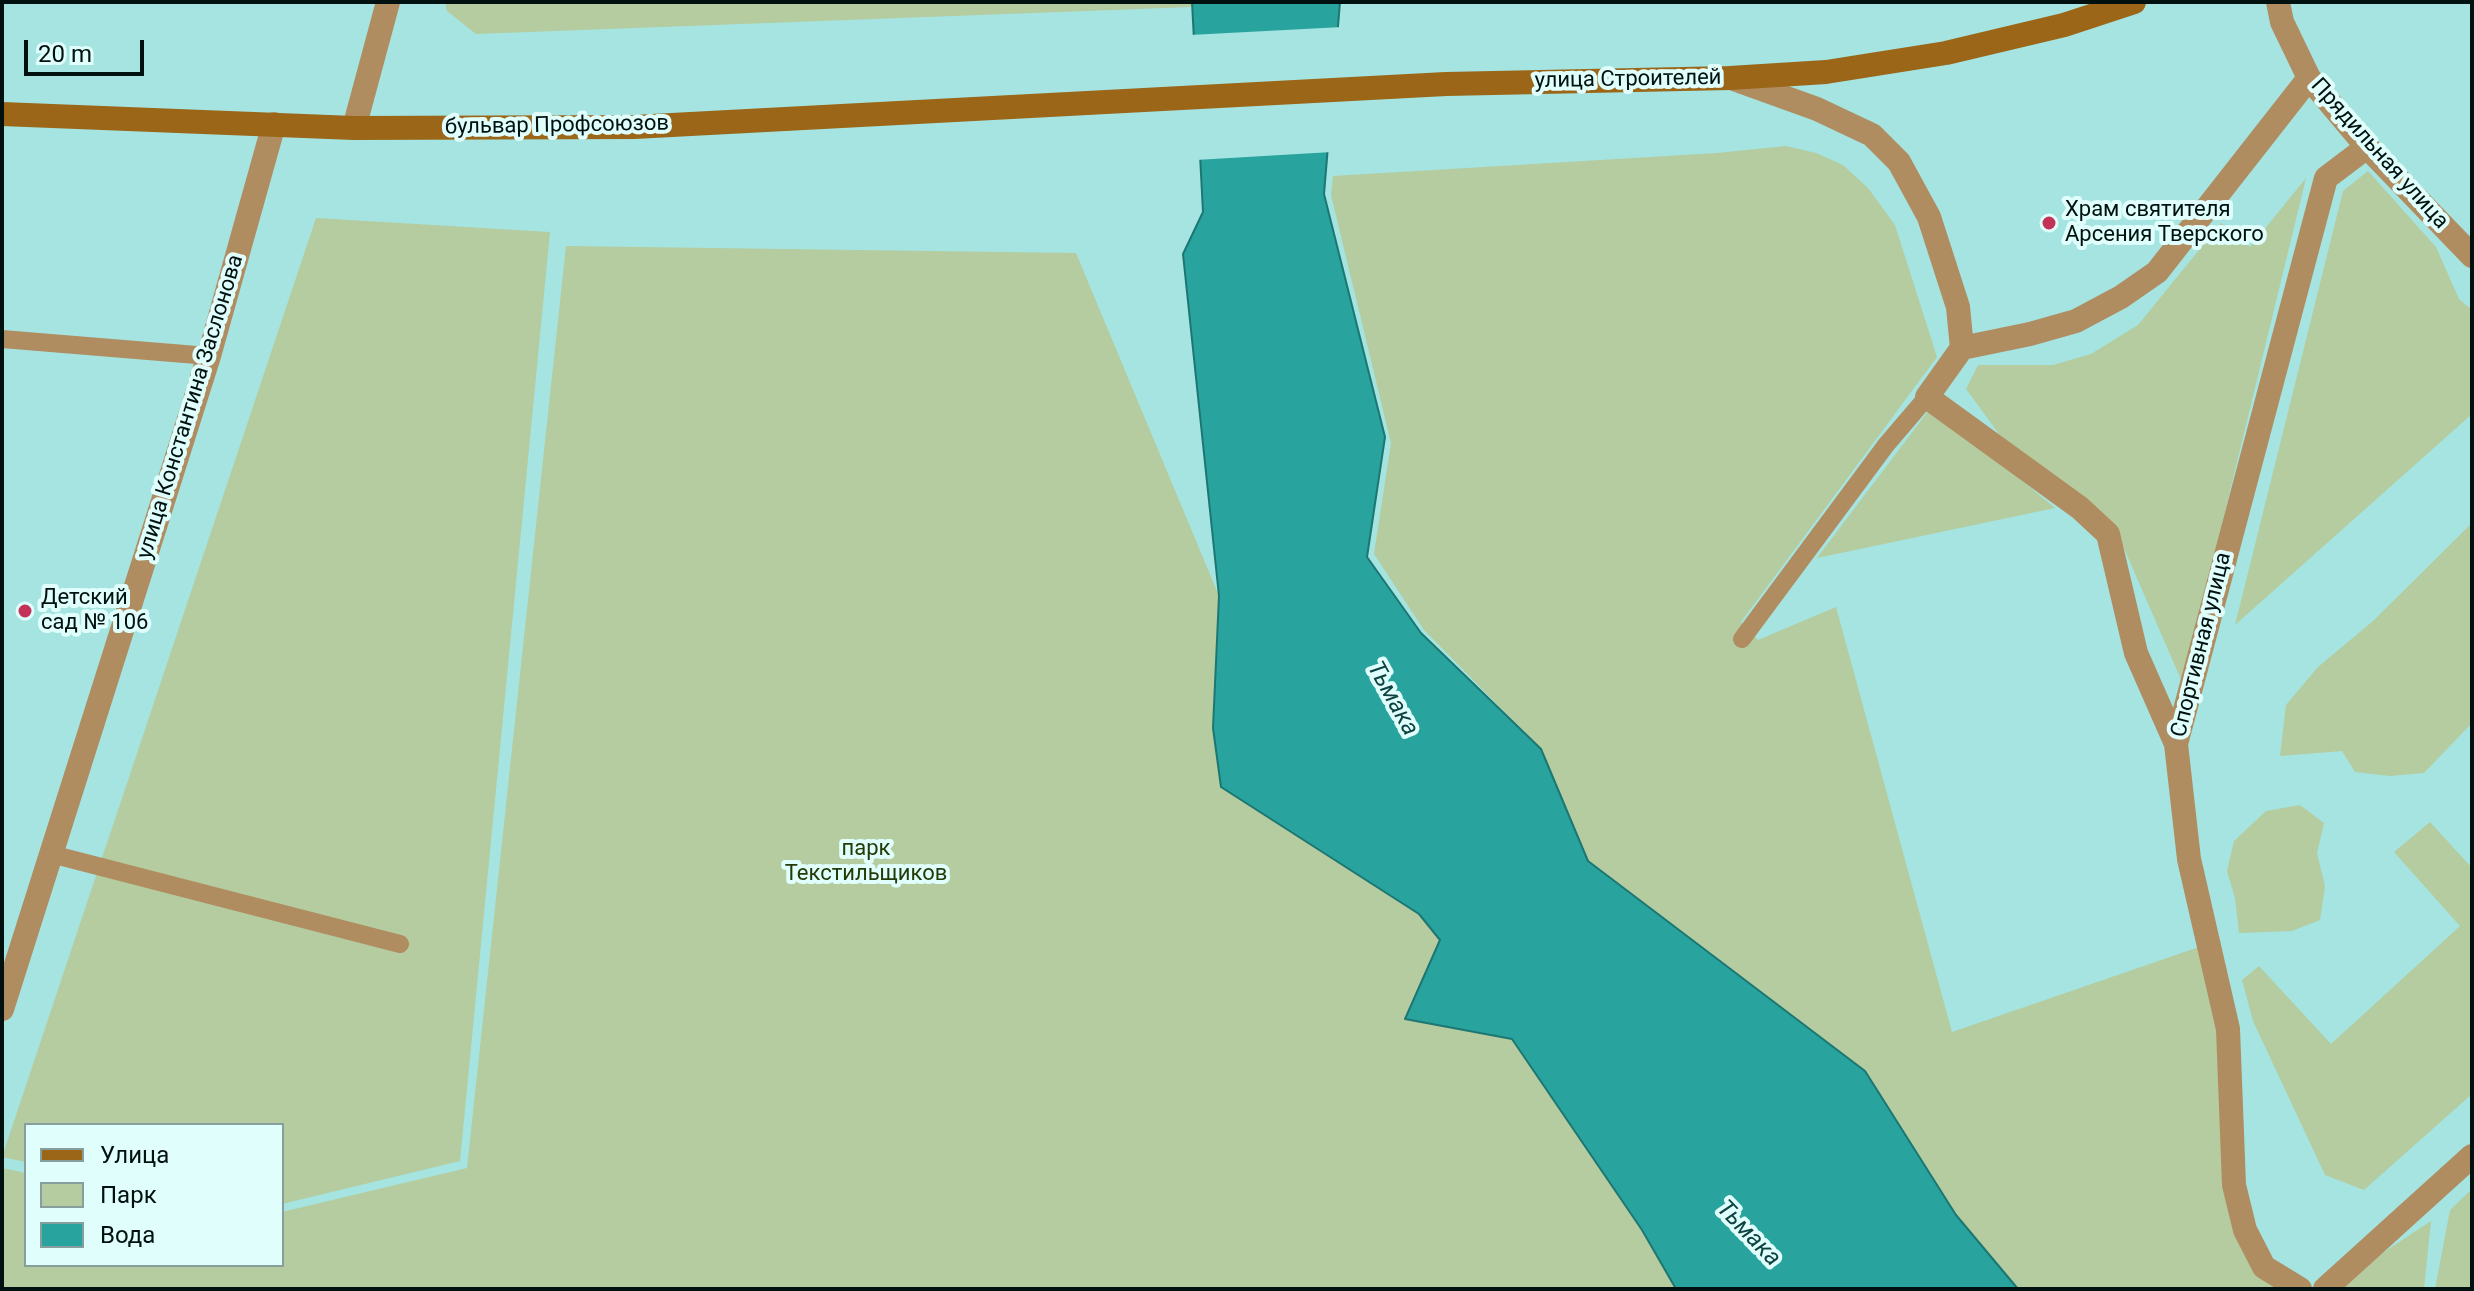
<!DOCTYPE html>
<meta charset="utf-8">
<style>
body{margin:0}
#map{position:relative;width:2474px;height:1291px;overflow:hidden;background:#a5e4e0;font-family:Roboto,sans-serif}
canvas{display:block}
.frame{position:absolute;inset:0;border:4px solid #001110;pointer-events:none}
.legend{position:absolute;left:24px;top:1123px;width:260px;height:144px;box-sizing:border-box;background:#e0fefc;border:2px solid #869f9e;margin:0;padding:10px 14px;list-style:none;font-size:24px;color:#001110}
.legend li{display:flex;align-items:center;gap:16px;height:40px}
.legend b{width:40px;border:2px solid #869f9e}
.scale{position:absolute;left:24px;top:40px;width:120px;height:36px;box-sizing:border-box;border:4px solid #001110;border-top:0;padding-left:10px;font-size:24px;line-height:28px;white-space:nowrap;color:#001110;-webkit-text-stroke:6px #e0fefc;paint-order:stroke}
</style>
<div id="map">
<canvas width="2474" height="1291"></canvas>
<div class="frame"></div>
<ul class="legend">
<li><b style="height:10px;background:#9b6617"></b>Улица</li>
<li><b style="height:22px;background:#b4cc9f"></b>Парк</li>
<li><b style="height:22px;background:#28a39e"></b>Вода</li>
</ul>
<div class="scale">20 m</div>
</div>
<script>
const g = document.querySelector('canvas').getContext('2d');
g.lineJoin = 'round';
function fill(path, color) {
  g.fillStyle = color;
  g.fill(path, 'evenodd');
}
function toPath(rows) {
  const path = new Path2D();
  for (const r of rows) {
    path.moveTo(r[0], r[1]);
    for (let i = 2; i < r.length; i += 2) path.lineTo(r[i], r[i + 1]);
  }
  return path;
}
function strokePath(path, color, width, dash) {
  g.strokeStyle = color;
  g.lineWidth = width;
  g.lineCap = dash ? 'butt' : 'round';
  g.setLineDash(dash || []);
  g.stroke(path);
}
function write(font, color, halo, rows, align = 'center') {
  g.font = font + ' Roboto,sans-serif';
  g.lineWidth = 8;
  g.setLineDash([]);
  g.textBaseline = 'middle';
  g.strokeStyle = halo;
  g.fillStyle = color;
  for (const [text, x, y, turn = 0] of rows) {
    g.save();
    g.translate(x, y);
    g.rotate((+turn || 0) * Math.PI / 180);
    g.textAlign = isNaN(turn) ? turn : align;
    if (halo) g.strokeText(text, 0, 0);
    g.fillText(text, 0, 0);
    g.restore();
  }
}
fill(toPath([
 [445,2,1192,2,1192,7,476,34,447,11],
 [1786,146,1816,153,1843,165,1868,188,1895,225,1937,357,1741,622,1758,640,1836,607,1952,1032,2202,946,2228,1029,2245,1230,2300,1289,2018,1289,1956,1215,1865,1071,1588,861,1541,749,1424,630,1374,554,1391,443,1331,195,1333,176,1717,153],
 [2368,171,2436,247,2459,299,2472,310,2472,414,2235,625,2343,191],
 [2306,178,2238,458,2183,684,2113,523,2002,438,1966,389,1978,365,2053,365,2091,354,2138,325,2221,223,2250,247],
 [316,218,550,232,460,1161,282,1204,282,1125,26,1125,26,1162,2,1157],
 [566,246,1076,253,1219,596,1213,728,1221,787,1419,914,1441,941,1406,1019,1512,1039,1642,1230,1676,1289,2,1289,2,1168,26,1173,26,1265,282,1265,282,1212,467,1168],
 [1932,406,2055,508,1817,558],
 [2472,523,2472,723,2424,773,2390,776,2355,772,2342,751,2280,756,2286,705,2318,667,2373,621],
 [2300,805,2324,823,2317,853,2325,886,2320,920,2292,931,2239,933,2235,898,2227,871,2234,841,2266,811],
 [2430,822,2472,868,2472,1094,2364,1190,2325,1175,2253,1021,2242,980,2259,966,2331,1044,2460,926,2394,852],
 [2472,1189,2472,1289,2435,1289,2450,1210],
 [2431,1221,2424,1289,2328,1289]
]), '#b4cc9f');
const water = toPath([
 [1192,2,1340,2,1324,194,1385,437,1367,557,1421,633,1541,749,1588,861,1865,1071,1956,1215,2018,1289,1676,1289,1642,1230,1512,1039,1405,1019,1440,940,1419,914,1221,787,1213,728,1219,596,1183,254,1203,212,1192,2]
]);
fill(water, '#28a39e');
strokePath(water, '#1c7773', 2);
fill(toPath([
 [1342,27,1332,152,1196,160,1190,35]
]), '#a5e4e0');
strokePath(toPath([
 [2,339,209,356],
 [1742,639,1886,445,1927,397],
 [51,854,400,944]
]), '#b08c61', 18);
strokePath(toPath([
 [2278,2,2282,22,2309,78,2367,147,2472,256],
 [1731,78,1817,109,1872,135,1899,162,1929,217,1958,307,1962,348,1927,397,2080,508,2108,534,2136,653,2176,744],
 [354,128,388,2],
 [1962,348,2030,334,2076,321,2121,297,2157,272,2309,78],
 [2,1009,209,356,274,124],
 [2300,1289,2264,1267,2245,1230,2234,1185,2228,1029,2189,859,2176,744,2326,178,2367,147],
 [2325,1289,2472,1156]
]), '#b08c61', 24);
strokePath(toPath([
 [2,114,354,128,634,127,1446,84,1730,78,1826,72,1946,53,2064,25,2134,2]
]), '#9b6617', 24);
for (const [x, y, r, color] of [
 [2049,223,8,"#c33357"],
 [25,611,8,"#c33357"]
]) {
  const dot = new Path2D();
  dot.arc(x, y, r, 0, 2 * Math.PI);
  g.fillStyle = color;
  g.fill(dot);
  strokePath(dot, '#e0fefc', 3);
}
write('22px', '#001110', '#e0fefc', [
 ["улица Строителей",1628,80,-1],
 ["бульвар Профсоюзов",557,126,-1],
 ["Прядильная улица",2379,154,48],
 ["улица Константина Заслонова",191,407,-73],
 ["Спортивная улица",2202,645,-76]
]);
write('22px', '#001110', '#e0fefc', [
 ["Храм святителя",2065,210],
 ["Арсения Тверского",2065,235],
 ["Детский",41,598],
 ["сад № 106",41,623]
], 'left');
write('22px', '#243a07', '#e0fefc', [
 ["парк",866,849],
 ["Текстильщиков",866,874]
]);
write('italic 24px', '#0d4240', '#e0fefc', [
 ["Тьмака",1392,699,61],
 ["Тьмака",1748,1234,46]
]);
</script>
